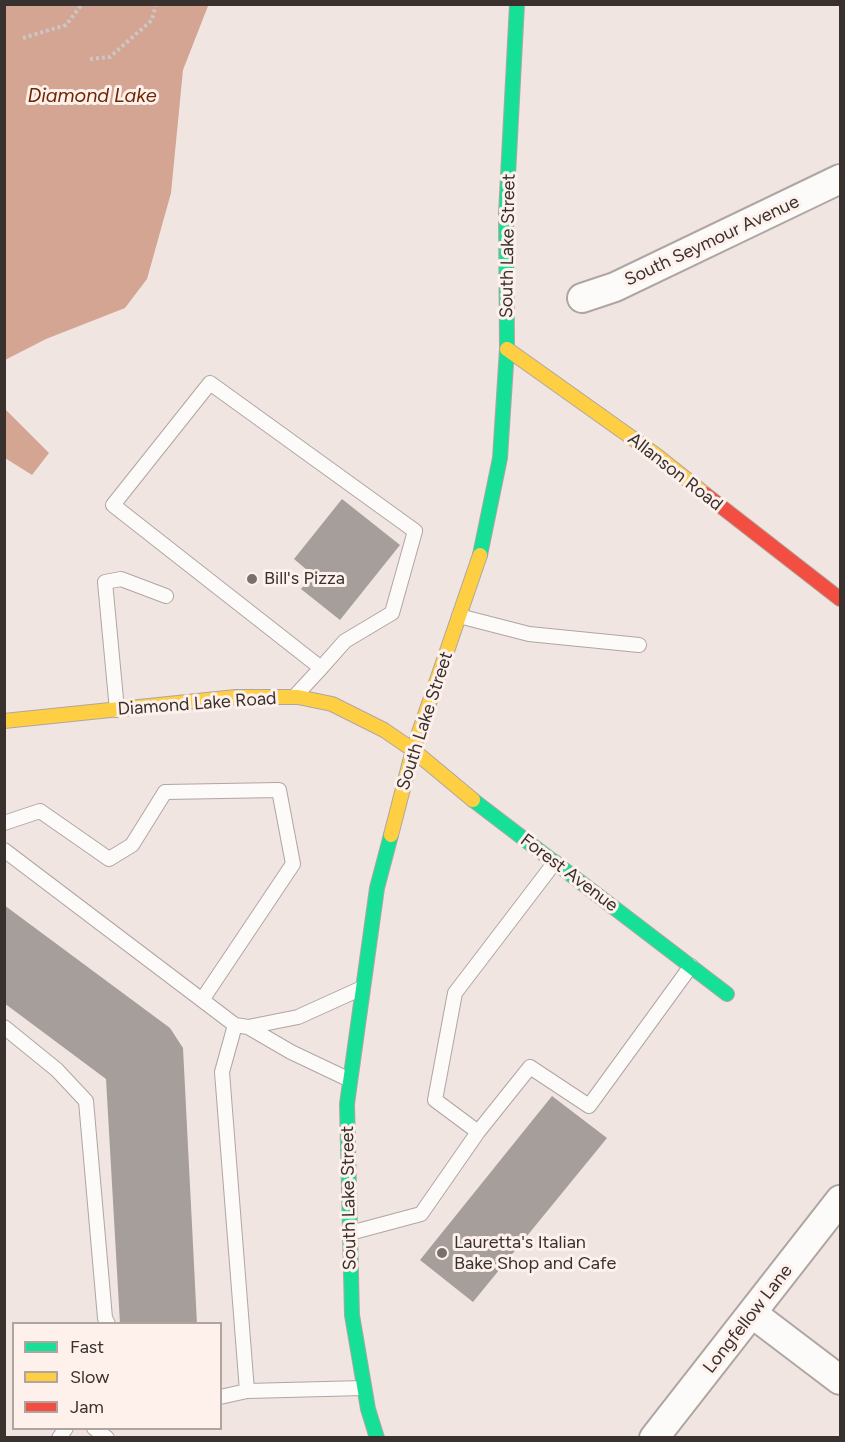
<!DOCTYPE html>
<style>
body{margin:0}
#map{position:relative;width:845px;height:1442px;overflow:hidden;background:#f0e5e0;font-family:Figtree,sans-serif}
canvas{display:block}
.frame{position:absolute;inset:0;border:6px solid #39312e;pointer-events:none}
.legend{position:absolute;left:12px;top:1322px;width:210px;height:108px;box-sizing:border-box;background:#fef1ec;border:2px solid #afa4a0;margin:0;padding:8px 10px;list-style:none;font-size:18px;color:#39312e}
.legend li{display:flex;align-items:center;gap:12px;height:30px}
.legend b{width:30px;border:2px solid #afa4a0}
</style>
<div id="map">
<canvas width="845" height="1442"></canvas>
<div class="frame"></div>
<ul class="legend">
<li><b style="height:8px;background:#16e098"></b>Fast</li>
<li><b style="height:8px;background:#ffcf43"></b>Slow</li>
<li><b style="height:8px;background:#f24e42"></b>Jam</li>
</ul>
</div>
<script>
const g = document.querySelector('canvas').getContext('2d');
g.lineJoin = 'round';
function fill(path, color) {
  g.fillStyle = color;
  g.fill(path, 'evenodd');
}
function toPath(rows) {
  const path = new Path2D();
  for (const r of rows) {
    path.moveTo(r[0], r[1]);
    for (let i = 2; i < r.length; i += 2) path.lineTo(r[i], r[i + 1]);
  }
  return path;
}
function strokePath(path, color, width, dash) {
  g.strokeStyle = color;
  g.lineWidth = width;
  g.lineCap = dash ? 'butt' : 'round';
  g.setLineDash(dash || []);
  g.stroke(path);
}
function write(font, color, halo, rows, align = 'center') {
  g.font = font + ' Figtree,sans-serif';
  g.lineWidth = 6;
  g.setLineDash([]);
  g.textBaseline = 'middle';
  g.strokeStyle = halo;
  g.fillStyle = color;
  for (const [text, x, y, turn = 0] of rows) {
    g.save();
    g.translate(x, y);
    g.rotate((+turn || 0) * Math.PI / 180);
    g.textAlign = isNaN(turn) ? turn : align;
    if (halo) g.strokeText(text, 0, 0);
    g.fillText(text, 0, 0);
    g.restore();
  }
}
fill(toPath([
 [202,5,208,6,183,70,171,193,147,279,125,308,46,339,5,360,5,5],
 [5,409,49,453,32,475,5,458]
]), '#d4a593');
fill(toPath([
 [342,499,400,545,340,620,301,589,313,575,294,559],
 [4,905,170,1028,183,1048,197,1324,120,1324,106,1079,4,1003],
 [552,1096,607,1138,473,1302,420,1260]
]), '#a69e9a');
const lane = toPath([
 [459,616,529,634,639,645],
 [296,695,321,668,345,641,392,613,415,531,210,383,113,505,321,668],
 [117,710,105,582,121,579,166,596],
 [4,823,40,811,109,859,132,845,165,792,279,790,293,864,202,1000],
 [4,850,235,1025,248,1027],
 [235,1025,222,1072,247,1391,364,1388],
 [4,1027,57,1070,86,1101,105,1318,108,1324],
 [350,1080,291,1052,248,1027,298,1017,362,988],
 [478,1132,530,1067,589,1106,691,966],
 [350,1233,421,1214,478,1132,435,1100,455,993,555,862],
 [220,1397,247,1391],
 [94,1428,107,1438],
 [59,1438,66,1428]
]);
const street = toPath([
 [582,298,615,287,840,179],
 [753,1314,840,1380],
 [654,1438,840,1200]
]);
const fast = toPath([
 [480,555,500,458,507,349,506,214,517,4],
 [473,800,727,994],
 [377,1438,368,1409,352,1315,347,1104,377,888,391,835]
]);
const slow = toPath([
 [507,349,656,455,705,494],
 [4,721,236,697,298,697,332,704,384,730,413,750,473,800],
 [391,835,413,750,480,555]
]);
const jam = toPath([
 [705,494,840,599]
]);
strokePath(lane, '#afa6a2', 16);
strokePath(street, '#afa6a2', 32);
strokePath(fast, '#afa6a2', 16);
strokePath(slow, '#afa6a2', 16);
strokePath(jam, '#afa6a2', 16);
strokePath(toPath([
 [23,38,66,25,82,4],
 [90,59,110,57,152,20,156,4]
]), '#cac7c6', 4, [3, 3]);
strokePath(lane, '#fdfbfa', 14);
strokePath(street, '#fdfbfa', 28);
strokePath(fast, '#16e098', 14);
strokePath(slow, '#ffcf43', 14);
strokePath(jam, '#f24e42', 14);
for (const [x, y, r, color] of [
 [252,579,6,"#79706c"],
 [442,1253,6,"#79706c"]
]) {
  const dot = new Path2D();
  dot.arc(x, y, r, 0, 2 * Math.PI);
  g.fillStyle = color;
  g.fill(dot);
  strokePath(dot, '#fef1ec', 2);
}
write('18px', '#39312e', '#fef1ec', [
 ["South Seymour Avenue",712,241,-25],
 ["South Lake Street",508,246,-89],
 ["Allanson Road",675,472,38],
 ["Diamond Lake Road",197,704,-4],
 ["South Lake Street",425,721,-72],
 ["Forest Avenue",569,873,37],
 ["South Lake Street",349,1198,-91],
 ["Longfellow Lane",748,1319,-52]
]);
write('18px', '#39312e', '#fef1ec', [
 ["Bill's Pizza",264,579],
 ["Lauretta's Italian",454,1243],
 ["Bake Shop and Cafe",454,1264]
], 'left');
write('italic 20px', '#702600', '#fef1ec', [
 ["Diamond Lake",92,96]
]);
</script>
